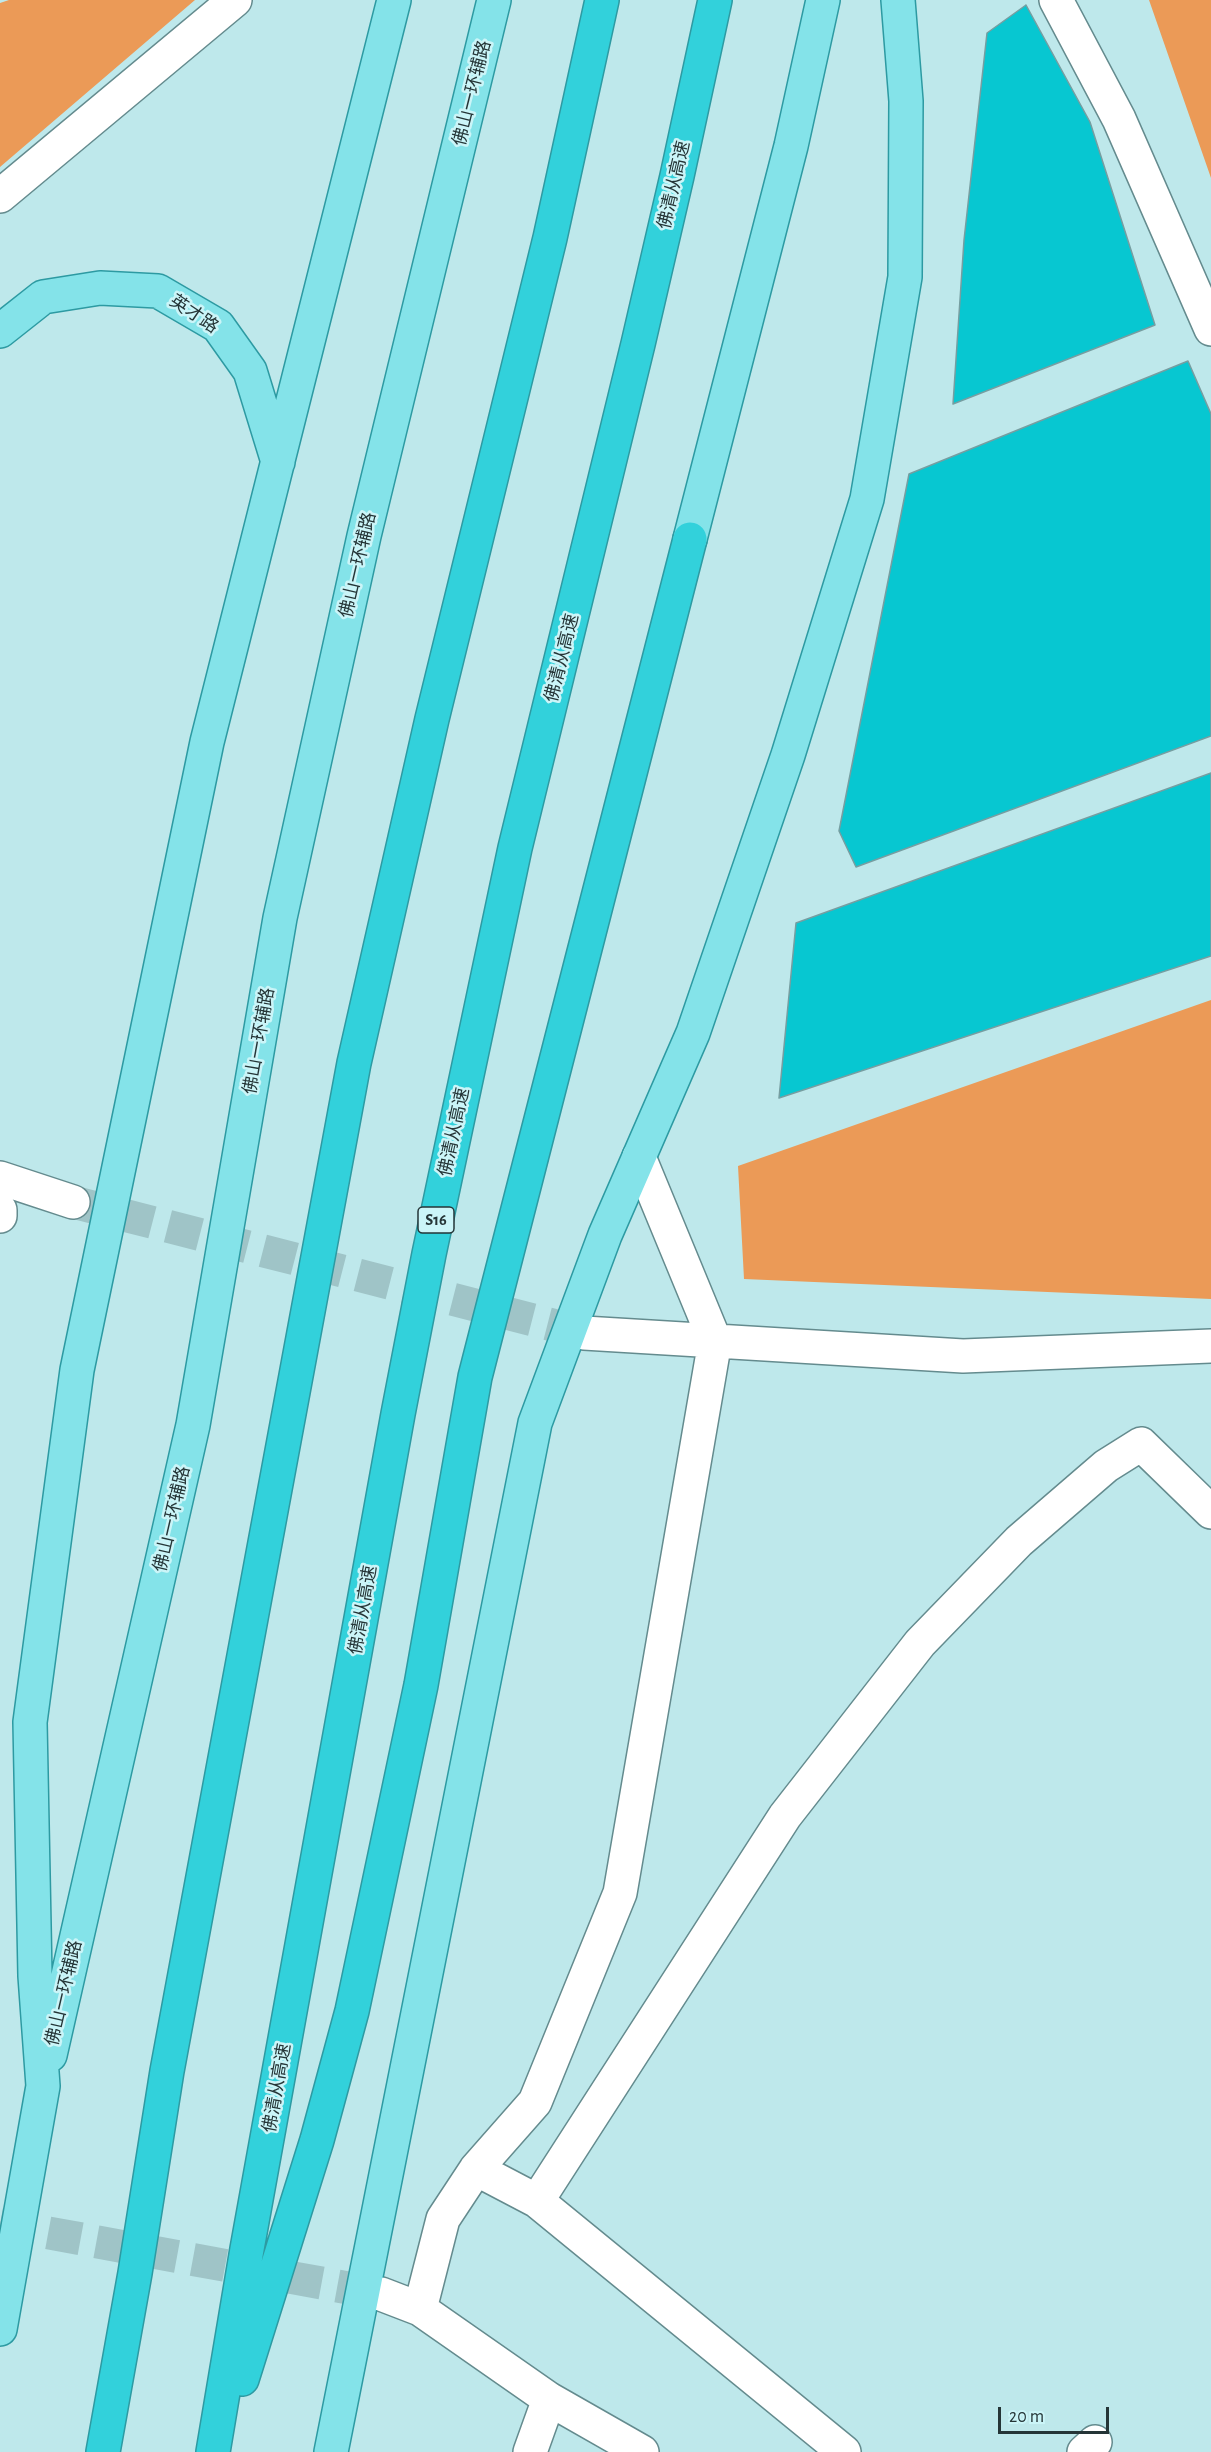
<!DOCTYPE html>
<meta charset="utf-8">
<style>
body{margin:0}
#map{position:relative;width:1211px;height:2452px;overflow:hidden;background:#bee8eb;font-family:"Alegreya Sans",sans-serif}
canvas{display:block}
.scale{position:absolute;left:998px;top:2407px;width:111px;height:27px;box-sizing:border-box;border:3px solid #253537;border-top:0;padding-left:8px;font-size:18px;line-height:21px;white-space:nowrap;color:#253537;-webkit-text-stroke:4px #cbf5f8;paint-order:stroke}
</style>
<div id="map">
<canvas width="1211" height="2452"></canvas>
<div class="scale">20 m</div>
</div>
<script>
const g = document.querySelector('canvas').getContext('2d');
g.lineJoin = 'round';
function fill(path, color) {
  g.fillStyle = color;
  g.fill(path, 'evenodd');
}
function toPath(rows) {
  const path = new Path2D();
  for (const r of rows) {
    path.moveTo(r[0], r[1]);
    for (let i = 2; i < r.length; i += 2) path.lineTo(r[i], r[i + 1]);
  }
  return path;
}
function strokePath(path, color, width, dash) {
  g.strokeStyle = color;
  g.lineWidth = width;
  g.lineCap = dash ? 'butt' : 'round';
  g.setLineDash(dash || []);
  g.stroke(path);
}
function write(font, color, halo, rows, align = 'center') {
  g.font = font + ' "Alegreya Sans","Noto Sans SC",sans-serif';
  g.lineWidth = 5;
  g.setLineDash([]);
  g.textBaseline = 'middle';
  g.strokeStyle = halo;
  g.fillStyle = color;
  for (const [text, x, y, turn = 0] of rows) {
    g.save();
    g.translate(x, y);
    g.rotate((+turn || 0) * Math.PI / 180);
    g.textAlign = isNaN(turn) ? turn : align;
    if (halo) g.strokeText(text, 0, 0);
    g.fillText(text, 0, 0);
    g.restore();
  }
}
fill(toPath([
 [9,0,195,0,0,167,0,3],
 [1149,0,1211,0,1211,178],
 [1211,1000,1211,1299,744,1279,738,1166]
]), '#eb9a57');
const building = toPath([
 [1026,5,1090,122,1155,325,953,404,964,240,987,33,1026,5],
 [1188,361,1211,414,1211,736,856,867,839,831,909,474,1188,361],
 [1211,773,1211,956,779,1098,796,923,1211,773]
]);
fill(building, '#07c7d1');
strokePath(building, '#769ea1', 1.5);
strokePath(toPath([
 [73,1202,584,1333],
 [0,2224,381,2294]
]), '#9fc4c7', 33, [33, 16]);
const minor = toPath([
 [1056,0,1119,119,1211,329],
 [0,196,235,0],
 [0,1178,73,1202],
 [0,1210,0,1216],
 [584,1333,963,1356,1211,1346],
 [476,2169,537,2201,785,1816,920,1643,1019,1541,1106,1466,1141,1444,1211,1512],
 [537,2201,844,2452],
 [381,2294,420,2309,549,2399,642,2452],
 [420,2309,443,2219,476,2169,535,2102,620,1893,715,1341,639,1157],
 [530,2452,549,2399],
 [1084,2452,1095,2442]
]);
const major = toPath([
 [0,331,43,297,100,288,158,291,218,326,250,371,278,462],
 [690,539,791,146,823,0],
 [50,2055,193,1425,280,918,364,536,494,0],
 [0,2329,43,2086,35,1976,30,1722,77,1370,207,742,394,0],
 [331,2452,535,1423,605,1235,693,1033,788,755,867,499,905,277,906,101,898,0]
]);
const highway = toPath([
 [242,2379,317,2140,352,2011,421,1685,475,1377,690,539],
 [103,2452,135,2273,167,2071,354,1063,432,719,550,238,602,0],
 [213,2452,247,2249,398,1414,429,1254,515,848,638,344,677,176,715,0]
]);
strokePath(minor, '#648b8e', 36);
strokePath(major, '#2d9aa2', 36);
strokePath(highway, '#2d9aa2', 36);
strokePath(minor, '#fff', 33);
strokePath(major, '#84e3e9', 33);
strokePath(highway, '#32d1db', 33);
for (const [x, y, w] of [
 [436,1220,36]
]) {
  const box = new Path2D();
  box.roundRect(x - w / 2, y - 13, w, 26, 4.5);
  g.fillStyle = '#cbf5f8';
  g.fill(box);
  strokePath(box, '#253537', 1.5);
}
write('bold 16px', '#253537', null, [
 ["S16",436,1220]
]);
write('18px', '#253537', '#cbf5f8', [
 ["佛山一环辅路",472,93,-76],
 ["佛清从高速",674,185,-77],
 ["英才路",194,314,34],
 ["佛山一环辅路",358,565,-77],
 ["佛清从高速",562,658,-76],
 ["佛山一环辅路",259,1041,-80],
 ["佛清从高速",454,1132,-78],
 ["佛山一环辅路",172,1519,-77],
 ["佛清从高速",363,1610,-80],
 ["佛山一环辅路",64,1993,-77],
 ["佛清从高速",277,2088,-80]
]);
</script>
